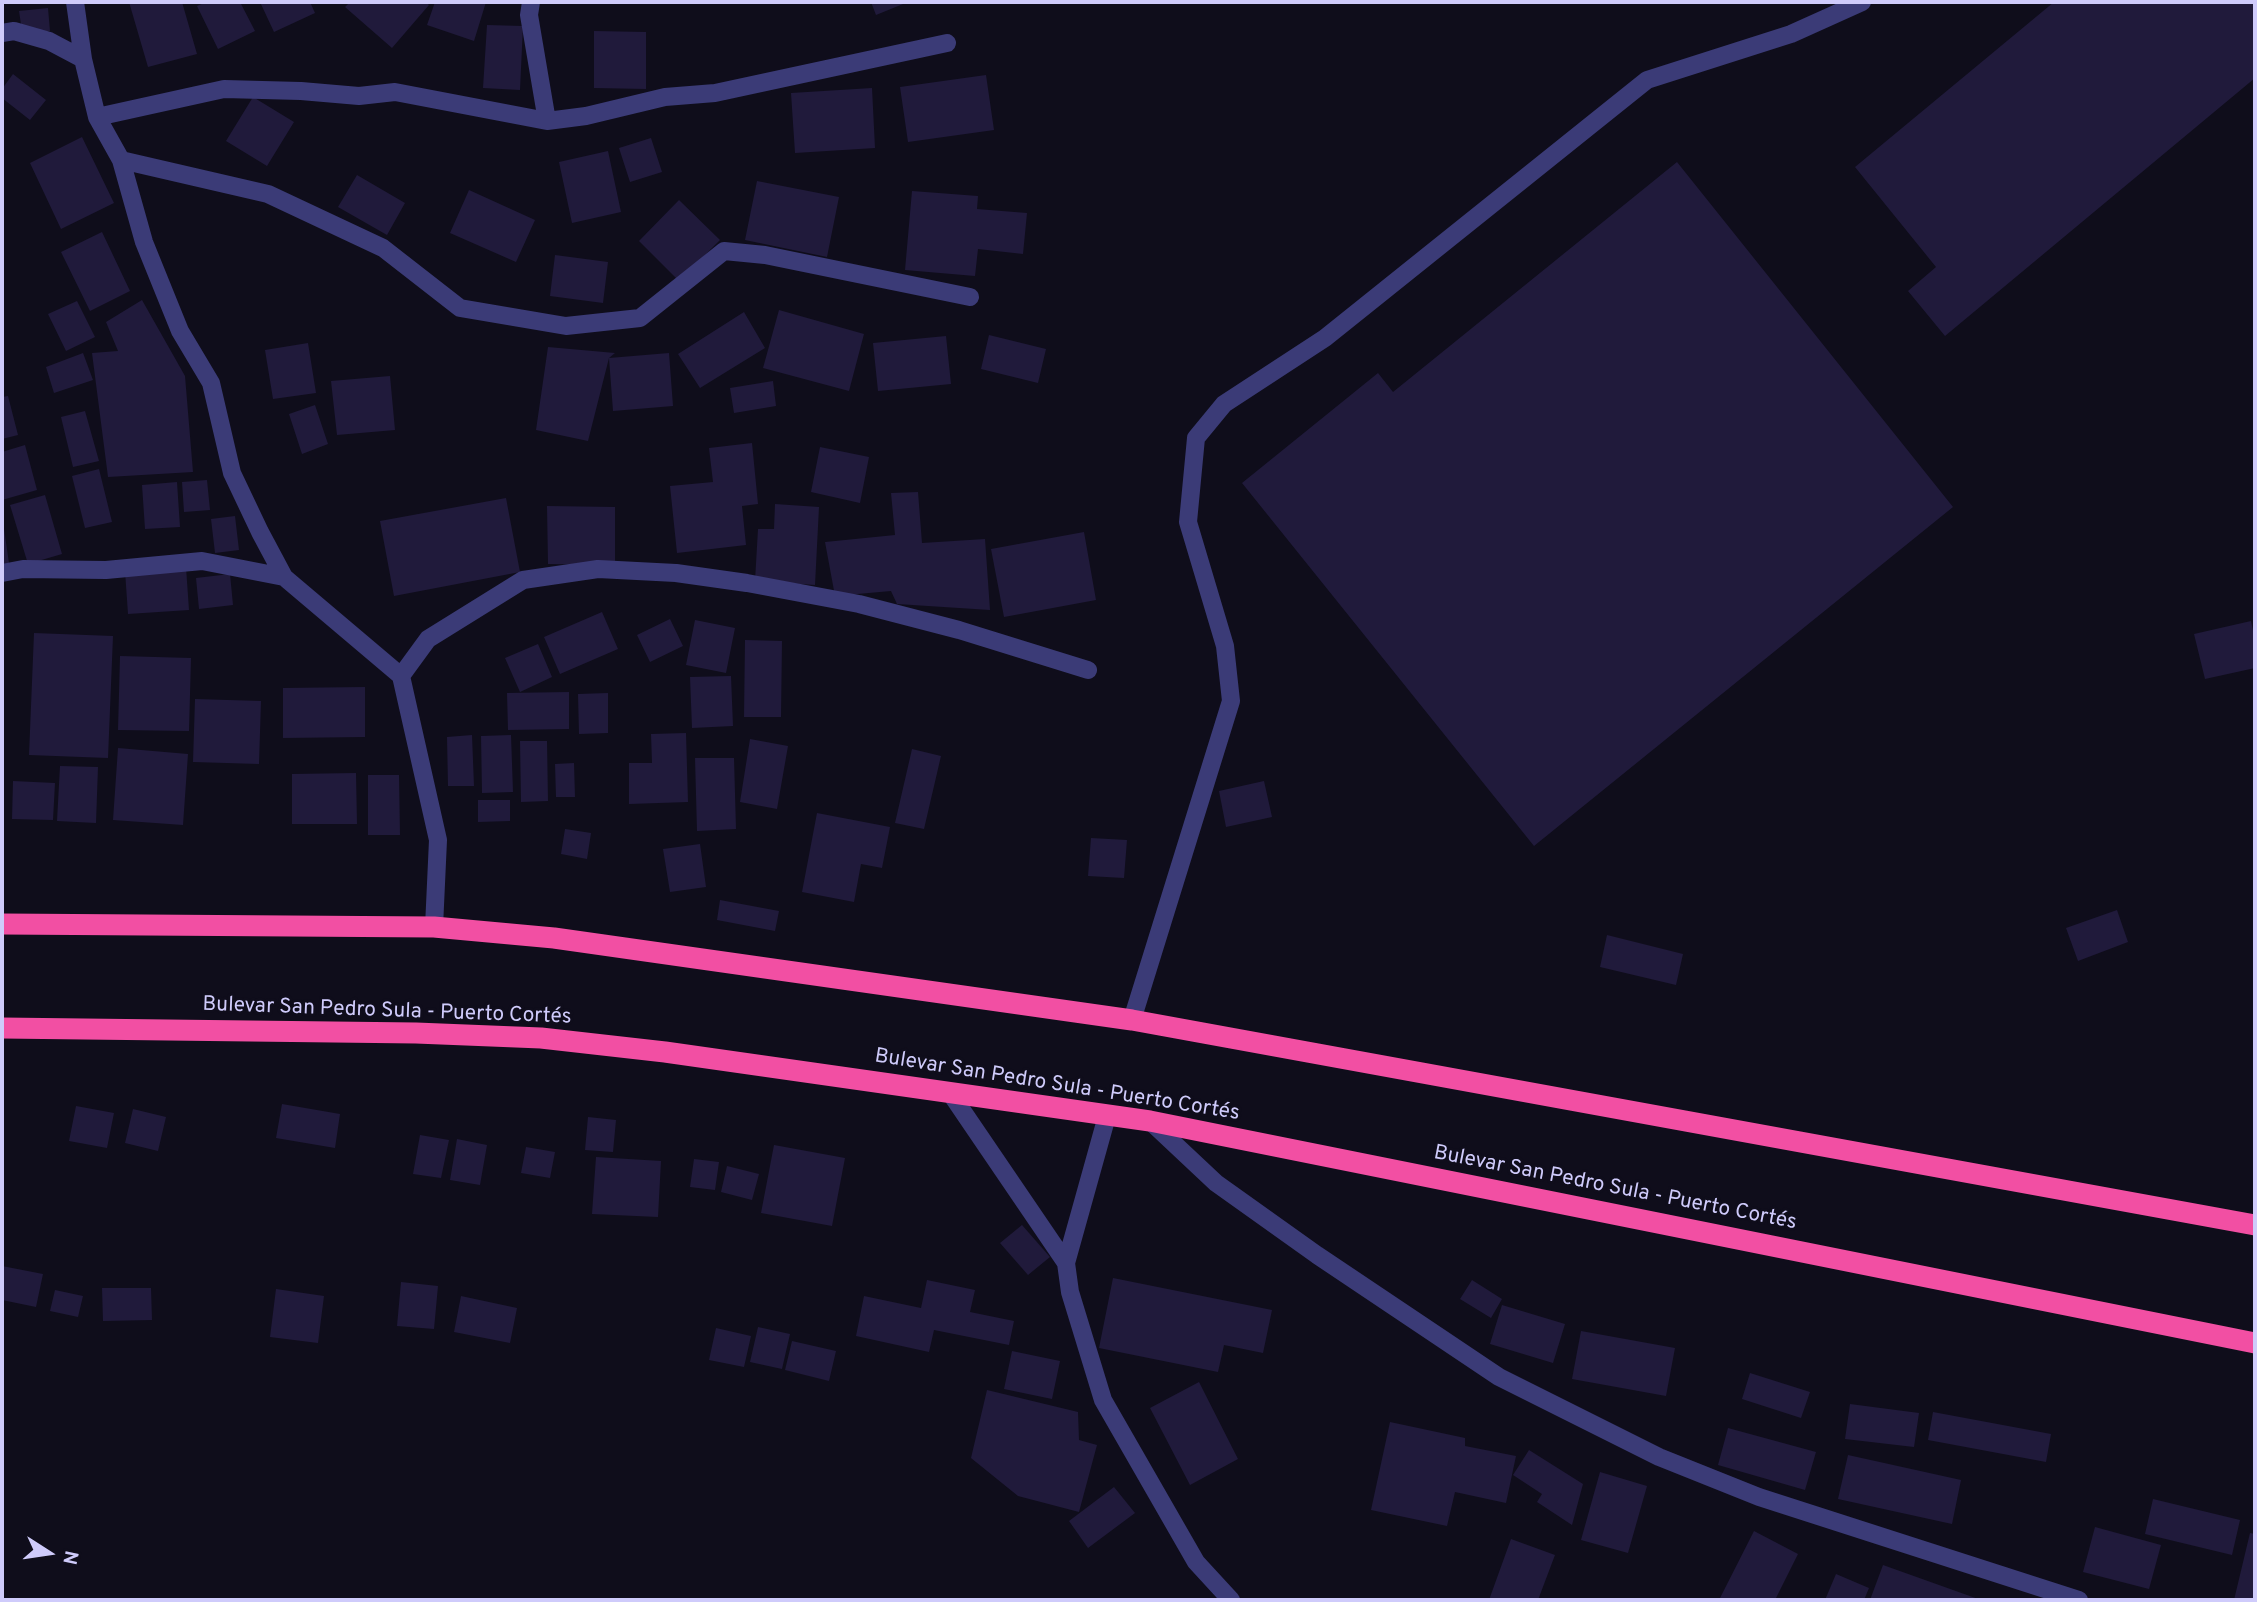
<!DOCTYPE html>
<meta charset="utf-8">
<style>
body{margin:0}
#map{position:relative;width:2257px;height:1602px;overflow:hidden;background:#0f0d1b;font-family:Overpass,sans-serif}
canvas{display:block}
.frame{position:absolute;inset:0;border:4px solid #cfcbfb;pointer-events:none}
.north{position:absolute;left:14px;top:1518px;width:70px;height:70px;-webkit-text-stroke:5px #0f0d1b;paint-order:stroke;rotate:102deg;font-size:19px;font-weight:700;line-height:28px;text-align:center;color:#cfcbfb}
.north::after{content:'';display:block;margin:auto;width:24px;height:32px;background:#cfcbfb;clip-path:polygon(50% 0,100% 100%,50% 72%,0 100%)}
</style>
<div id="map">
<canvas width="2257" height="1602"></canvas>
<div class="frame"></div>
<div class="north">N</div>
</div>
<script>
const g = document.querySelector('canvas').getContext('2d');
g.lineJoin = 'round';
function fill(path, color) {
  g.fillStyle = color;
  g.fill(path, 'evenodd');
}
function toPath(rows) {
  const path = new Path2D();
  for (const r of rows) {
    path.moveTo(r[0], r[1]);
    for (let i = 2; i < r.length; i += 2) path.lineTo(r[i], r[i + 1]);
  }
  return path;
}
function strokePath(path, color, width, dash) {
  g.strokeStyle = color;
  g.lineWidth = width;
  g.lineCap = dash ? 'butt' : 'round';
  g.setLineDash(dash || []);
  g.stroke(path);
}
function write(font, color, halo, rows, align = 'center') {
  g.font = font + ' Overpass,sans-serif';
  g.lineWidth = 6;
  g.setLineDash([]);
  g.textBaseline = 'middle';
  g.strokeStyle = halo;
  g.fillStyle = color;
  for (const [text, x, y, turn = 0] of rows) {
    g.save();
    g.translate(x, y);
    g.rotate((+turn || 0) * Math.PI / 180);
    g.textAlign = isNaN(turn) ? turn : align;
    if (halo) g.strokeText(text, 0, 0);
    g.fillText(text, 0, 0);
    g.restore();
  }
}
fill(toPath([
 [129,2,182,2,197,54,148,67],
 [206,2,240,2,255,31,218,49,197,6],
 [260,2,310,2,315,13,274,32],
 [350,2,426,2,429,5,392,48,345,7],
 [435,2,486,2,474,41,427,25],
 [871,2,908,2,876,15],
 [2054,2,2255,2,2255,78,1945,336,1908,291,1936,267,1855,167],
 [48,8,50,31,22,31,19,11],
 [487,25,523,26,520,90,483,88],
 [594,31,646,32,646,89,594,88],
 [13,74,46,100,30,120,2,98,2,89],
 [986,75,994,130,908,142,900,87],
 [872,88,875,148,795,153,791,93],
 [253,97,294,122,267,166,226,141],
 [82,137,114,203,61,229,30,163],
 [651,138,662,172,630,182,619,148],
 [608,151,621,212,572,223,559,162],
 [1677,162,1953,507,1534,846,1242,483,1378,373,1393,392],
 [357,175,405,203,387,235,338,207],
 [757,181,839,197,827,257,745,240],
 [469,190,535,220,516,262,450,233],
 [912,191,978,196,977,209,1027,213,1023,254,978,249,975,276,905,270],
 [679,200,720,240,679,281,639,241],
 [102,232,130,291,90,311,61,252],
 [555,255,608,262,603,303,550,296],
 [142,300,185,376,193,472,108,477,92,353,118,351,106,322],
 [77,301,95,337,66,351,48,314],
 [779,310,864,334,849,391,763,368],
 [744,312,765,348,700,388,678,354],
 [989,335,1046,349,1038,383,981,369],
 [946,336,951,384,878,391,873,343],
 [308,343,316,393,273,399,265,350],
 [548,347,615,353,609,358,669,353,673,406,613,411,609,358,588,441,536,430],
 [83,353,93,380,54,393,46,367],
 [390,376,395,430,337,435,331,381],
 [773,381,776,406,734,413,730,388],
 [8,396,18,435,2,439,2,397],
 [315,405,328,444,302,454,289,414],
 [85,411,99,461,73,467,61,417],
 [752,443,758,504,742,506,746,545,677,553,670,486,713,482,709,448],
 [25,445,37,490,2,500,2,452],
 [820,447,869,457,860,503,811,492],
 [99,469,112,522,85,528,72,476],
 [207,480,210,510,184,512,182,482],
 [177,482,180,527,145,529,142,485],
 [918,492,922,543,985,539,990,610,897,604,891,591,835,596,825,542,895,535,891,493],
 [45,495,62,554,28,564,10,505],
 [506,498,520,572,394,596,380,521],
 [775,504,819,507,815,585,755,581,758,529,774,529],
 [547,506,615,507,615,565,548,564],
 [235,516,239,550,215,553,211,519],
 [2,522,3,522,9,563,2,565],
 [1084,532,1096,600,1004,617,991,549],
 [186,567,189,610,128,614,125,571],
 [230,574,233,605,199,609,196,578],
 [602,612,618,649,560,674,544,637],
 [670,619,683,646,650,662,637,635],
 [695,620,735,628,726,673,686,665],
 [2251,621,2255,640,2255,668,2205,679,2194,634],
 [34,633,113,636,108,758,29,755],
 [745,640,782,641,781,717,744,717],
 [538,644,552,677,520,692,505,658],
 [120,656,191,658,189,731,118,730],
 [731,676,733,726,692,728,690,677],
 [365,687,365,737,283,738,283,688],
 [569,692,569,729,508,730,507,693],
 [608,693,608,733,579,734,578,694],
 [195,699,261,701,259,764,193,762],
 [686,733,688,802,629,804,629,763,652,763,651,734],
 [472,735,474,786,448,786,447,737],
 [511,735,513,792,482,793,481,736],
 [750,739,788,746,777,809,740,802],
 [520,741,547,741,548,801,521,802],
 [118,748,188,754,183,825,113,820],
 [912,749,941,756,924,829,895,823],
 [695,758,734,758,736,829,697,831],
 [574,763,575,797,556,797,555,764],
 [60,766,98,767,96,823,57,821],
 [356,773,357,824,292,824,292,774],
 [368,775,399,775,400,835,368,835],
 [13,781,55,783,53,820,12,819],
 [1264,781,1272,817,1226,827,1219,791],
 [478,800,510,800,510,821,478,822],
 [817,813,890,827,882,868,861,864,854,902,802,892],
 [565,829,591,833,587,859,561,854],
 [1091,838,1127,840,1124,878,1088,876],
 [700,844,706,887,670,892,663,849],
 [720,900,779,911,775,931,717,920],
 [2117,910,2128,942,2078,961,2066,928],
 [1607,935,1683,954,1676,985,1600,967],
 [282,1104,340,1114,335,1148,276,1138],
 [76,1106,114,1113,107,1148,69,1141],
 [133,1109,166,1117,158,1151,125,1143],
 [588,1117,616,1120,613,1152,585,1150],
 [420,1135,449,1140,441,1178,413,1174],
 [457,1139,487,1145,480,1185,450,1180],
 [774,1145,845,1158,832,1226,761,1213],
 [526,1147,555,1152,550,1178,521,1173],
 [596,1157,661,1161,658,1217,592,1214],
 [694,1159,719,1162,715,1190,690,1187],
 [727,1166,759,1174,752,1200,721,1192],
 [1022,1225,1050,1257,1028,1275,1000,1243],
 [2,1266,43,1274,36,1307,2,1300],
 [1113,1278,1272,1310,1263,1353,1224,1345,1218,1372,1099,1348],
 [927,1280,975,1290,970,1312,1014,1321,1009,1345,934,1330,929,1352,856,1336,864,1296,921,1308],
 [1472,1280,1502,1299,1491,1318,1460,1299],
 [401,1282,438,1286,434,1329,397,1326],
 [102,1288,151,1288,152,1320,103,1321],
 [276,1289,324,1296,318,1343,270,1337],
 [55,1290,83,1296,78,1317,50,1311],
 [461,1296,517,1308,510,1343,454,1332],
 [1502,1305,1565,1324,1553,1363,1490,1344],
 [758,1327,790,1334,782,1369,750,1362],
 [716,1328,751,1336,744,1367,709,1360],
 [1581,1331,1675,1348,1666,1396,1572,1379],
 [792,1341,836,1351,829,1381,785,1370],
 [1012,1351,1060,1361,1052,1399,1004,1389],
 [1750,1373,1810,1392,1801,1418,1742,1399],
 [1199,1382,1238,1459,1190,1485,1150,1408],
 [987,1390,1078,1412,1079,1440,1097,1445,1079,1512,1018,1496,971,1458],
 [1850,1404,1919,1413,1914,1447,1845,1439],
 [1933,1412,2051,1434,2046,1462,1928,1440],
 [1390,1422,1465,1438,1465,1446,1516,1456,1506,1503,1455,1492,1447,1526,1371,1510],
 [1728,1428,1816,1452,1805,1490,1718,1465],
 [1529,1450,1583,1484,1572,1525,1537,1502,1542,1494,1513,1475],
 [1848,1455,1961,1480,1952,1524,1838,1499],
 [1600,1472,1647,1486,1628,1553,1581,1540],
 [1114,1487,1135,1513,1088,1548,1069,1521],
 [2153,1499,2240,1520,2232,1555,2145,1534],
 [2095,1527,2161,1545,2149,1589,2083,1572],
 [1754,1531,1798,1554,1775,1600,1719,1600],
 [2250,1533,2255,1534,2255,1600,2234,1600],
 [1511,1539,1555,1555,1538,1600,1489,1600],
 [1883,1565,1981,1600,1870,1600],
 [1836,1574,1869,1588,1864,1600,1825,1600]
]), '#201a3b');
strokePath(toPath([
 [1132,1020,1231,701,1225,646,1188,522,1196,438,1224,404,1325,338,1647,80,1791,34,1862,2]
]), '#3b3b77', 18);
strokePath(toPath([
 [75,2,83,59,97,117,121,160,144,242,180,331,211,383,232,473,260,532,284,577,401,676],
 [531,2,529,15,547,121],
 [2,33,14,31,49,41,83,59],
 [97,117,224,89,301,91,359,96,395,92,547,121,586,116,665,97,715,93,947,43],
 [121,160,268,194,383,248,460,308,566,326,640,318,724,251,765,255,970,297],
 [2,573,23,569,106,570,202,561,284,577],
 [434,927,438,840,401,676,428,639,523,580,598,569,676,573,747,583,859,604,959,630,1088,670],
 [951,1094,1066,1263],
 [1107,1116,1066,1263,1070,1292,1103,1400,1196,1562,1231,1600],
 [1150,1121,1216,1183,1317,1255,1499,1377,1659,1457,1759,1497,2079,1600]
]), '#3b3b77', 18);
strokePath(toPath([
 [2,924,434,927,554,938,1132,1020,2255,1225],
 [2,1028,416,1033,541,1038,665,1052,1150,1121,2255,1343]
]), '#f24fa3', 21);
write('21px', '#cfcbfb', '#0f0d1b', [
 ["Bulevar San Pedro Sula - Puerto Cortés",387,1012,2],
 ["Bulevar San Pedro Sula - Puerto Cortés",1057,1086,9],
 ["Bulevar San Pedro Sula - Puerto Cortés",1615,1189,11]
]);
</script>
